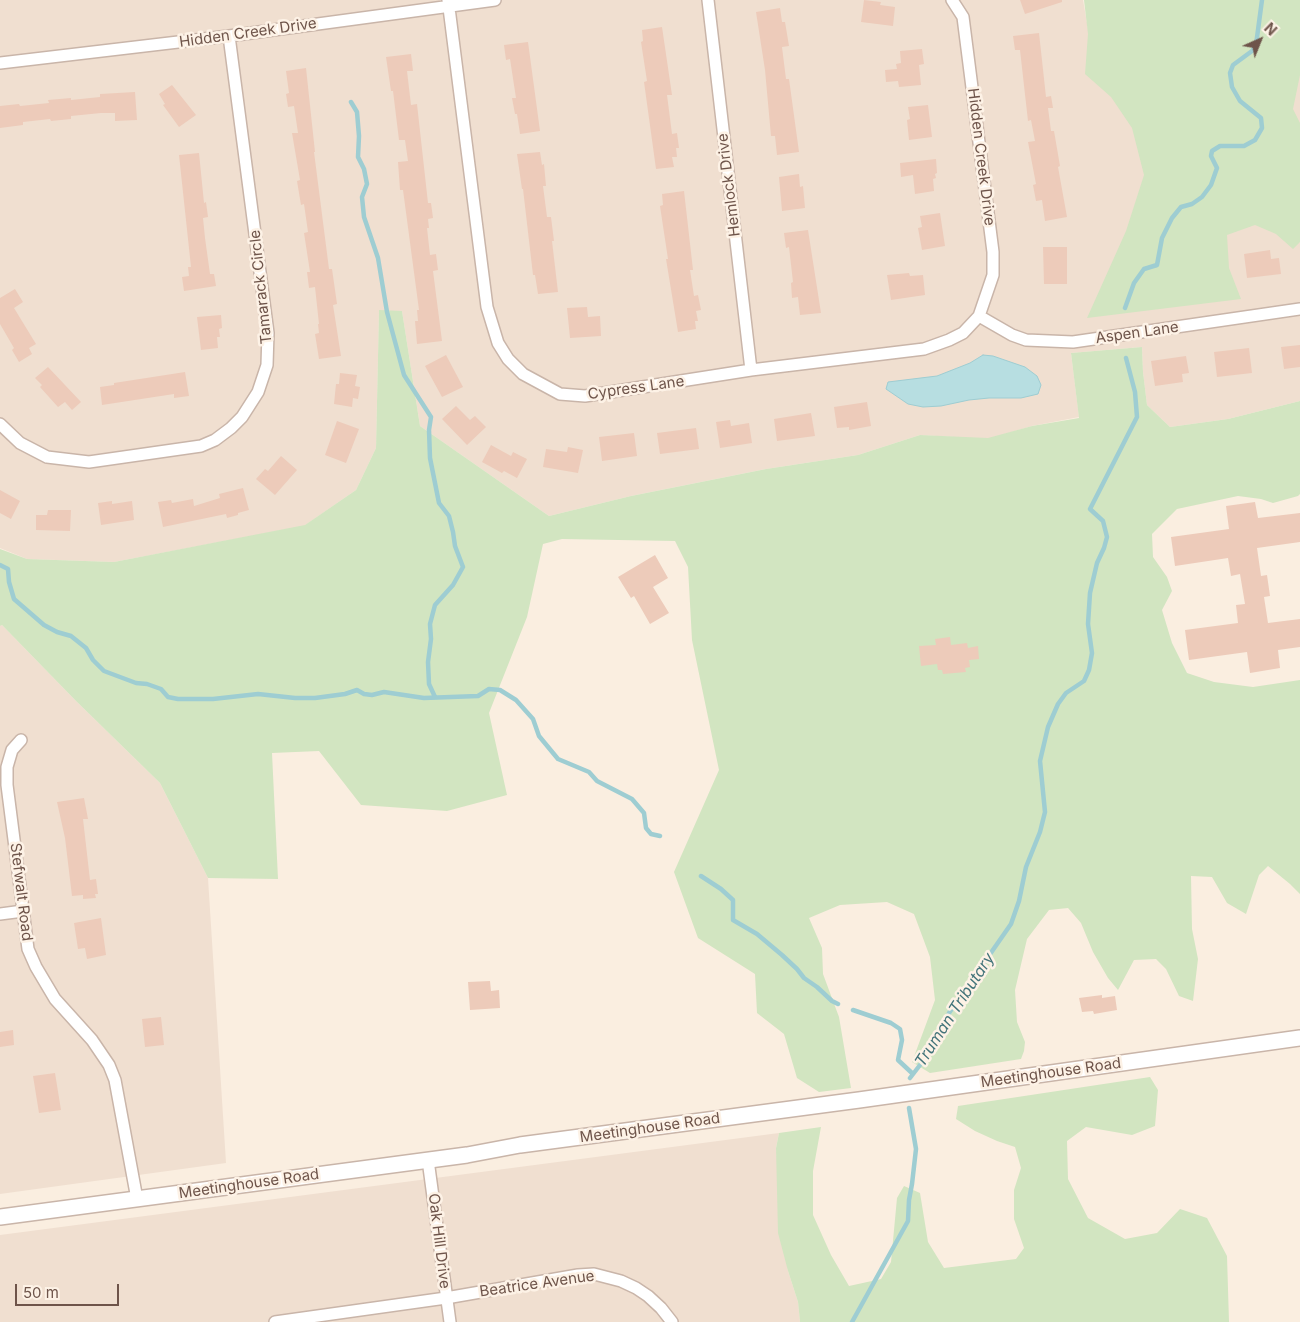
<!DOCTYPE html>
<style>
body{margin:0}
#map{position:relative;width:1300px;height:1322px;overflow:hidden;background:#faeee0;font-family:Inter,sans-serif}
canvas{display:block}
.north{position:absolute;left:1235px;top:15px;width:50px;height:50px;-webkit-text-stroke:4px #fdf2e6;paint-order:stroke;rotate:44deg;font-size:14px;font-weight:700;line-height:20px;text-align:center;color:#6e544a}
.north::after{content:'';display:block;margin:auto;width:18px;height:22px;background:#6e544a;clip-path:polygon(50% 0,100% 100%,50% 72%,0 100%)}
.scale{position:absolute;left:15px;top:1284px;width:104px;height:22px;box-sizing:border-box;border:2px solid #6e544a;border-top:0;padding-left:6px;font-size:15px;line-height:18px;white-space:nowrap;color:#6e544a;-webkit-text-stroke:4px #fdf2e6;paint-order:stroke}
</style>
<div id="map">
<canvas width="1300" height="1322"></canvas>
<div class="north">N</div>
<div class="scale">50 m</div>
</div>
<script>
const g = document.querySelector('canvas').getContext('2d');
g.lineJoin = 'round';
function fill(path, color) {
  g.fillStyle = color;
  g.fill(path, 'evenodd');
}
function toPath(rows) {
  const path = new Path2D();
  for (const r of rows) {
    path.moveTo(r[0], r[1]);
    for (let i = 2; i < r.length; i += 2) path.lineTo(r[i], r[i + 1]);
  }
  return path;
}
function strokePath(path, color, width, dash) {
  g.strokeStyle = color;
  g.lineWidth = width;
  g.lineCap = dash ? 'butt' : 'round';
  g.setLineDash(dash || []);
  g.stroke(path);
}
function write(font, color, halo, rows, align = 'center') {
  g.font = font + ' Inter,sans-serif';
  g.lineWidth = 5;
  g.setLineDash([]);
  g.textBaseline = 'middle';
  g.strokeStyle = halo;
  g.fillStyle = color;
  for (const [text, x, y, turn = 0] of rows) {
    g.save();
    g.translate(x, y);
    g.rotate((+turn || 0) * Math.PI / 180);
    g.textAlign = isNaN(turn) ? turn : align;
    if (halo) g.strokeText(text, 0, 0);
    g.fillText(text, 0, 0);
    g.restore();
  }
}
fill(toPath([
 [0,0,1083,0,1089,34,1278,0,1300,0,1300,401,1228,419,1170,427,1147,405,1143,372,1142,347,1071,353,1079,417,1032,426,988,439,920,435,858,455,766,469,631,496,549,516,420,426,402,311,379,311,376,448,356,490,304,526,114,562,27,559,0,548],
 [2,625,76,701,160,783,208,878,226,1163,0,1194,0,626],
 [779,1133,776,1148,788,1271,798,1302,800,1322,0,1322,0,1235]
]), '#f0dfd0');
fill(toPath([
 [1084,0,1300,0,1300,75,1293,109,1300,123,1300,242,1293,249,1276,234,1255,225,1227,235,1229,268,1241,299,1087,318,1126,231,1144,175,1132,128,1111,97,1085,74,1088,34],
 [379,310,402,311,420,426,549,516,631,496,766,469,858,455,920,435,988,438,1032,426,1079,418,1071,353,1142,347,1143,372,1147,405,1170,427,1228,419,1300,401,1300,494,1298,496,1273,503,1261,499,1238,496,1177,509,1152,534,1153,557,1167,577,1172,591,1162,610,1172,643,1187,673,1214,682,1253,687,1300,680,1300,894,1290,884,1268,866,1259,875,1246,914,1227,903,1212,877,1191,876,1192,929,1198,959,1193,1001,1179,996,1166,969,1156,959,1134,960,1118,990,1108,978,1093,952,1081,923,1068,908,1049,910,1027,939,1015,990,1017,1022,1025,1042,1024,1051,1021,1059,930,1073,912,1062,935,1000,930,957,914,914,887,902,840,905,809,918,822,948,823,974,839,1017,851,1088,819,1092,797,1078,784,1034,757,1013,755,974,698,938,674,872,719,770,692,640,688,567,675,541,562,539,543,544,527,617,489,713,507,795,447,811,361,805,319,751,272,753,278,879,208,878,160,783,76,701,2,625,0,626,0,549,27,559,114,562,305,525,356,490,376,448],
 [1150,1077,1158,1090,1155,1126,1132,1135,1086,1127,1067,1141,1068,1179,1088,1218,1125,1239,1157,1233,1180,1209,1207,1218,1227,1256,1229,1322,800,1322,798,1302,788,1271,778,1233,776,1148,779,1133,821,1127,813,1171,813,1215,831,1255,849,1286,881,1279,891,1262,897,1198,904,1186,920,1193,928,1242,944,1268,1016,1259,1024,1248,1014,1219,1014,1190,1021,1168,1015,1147,997,1141,975,1131,956,1119,958,1106]
]), '#d2e5c1');
const water = toPath([
 [983,355,993,356,1025,367,1037,376,1041,385,1038,394,1021,398,989,398,969,400,941,406,923,407,908,404,886,389,888,382,937,376,970,363,983,355]
]);
fill(water, '#b7dee1');
strokePath(water, '#9ecdd2', 1);
strokePath(toPath([
 [351,102,357,112,359,136,358,157,364,169,367,184,362,197,364,217,378,258,387,312,404,375,431,417,429,430,430,458,439,503,449,516,453,532,455,546,463,567,453,585,435,605,430,624,431,639,428,662,429,684,435,697],
 [1125,308,1134,283,1144,269,1157,265,1162,238,1172,218,1181,207,1192,204,1202,197,1211,185,1217,168,1211,156,1212,151,1220,146,1244,146,1255,140,1262,128,1261,118,1240,101,1232,87,1230,73,1233,65,1252,51,1256,45,1262,0],
 [0,565,8,569,9,582,14,599,44,625,57,632,71,636,86,648,93,660,104,671,136,683,147,684,161,689,168,697,178,699,213,699,258,694,295,698,315,698,345,694,357,690,364,694,372,695,384,692,424,698,478,696,489,689,500,690,516,700,533,719,539,736,558,759,589,772,597,781,632,799,644,813,646,828,651,834,660,836],
 [701,876,721,889,733,900,733,920,757,934,782,955,797,969,804,978,817,987,832,1001,838,1004],
 [853,1010,891,1023,900,1029,902,1040,898,1060,913,1074],
 [910,1078,940,1039,949,1013,1011,924,1019,901,1026,867,1040,832,1045,812,1040,761,1048,727,1058,704,1066,693,1084,681,1089,670,1092,653,1088,624,1090,593,1097,563,1104,548,1107,537,1103,521,1090,509,1137,417,1135,392,1126,358],
 [852,1322,908,1221,909,1200,912,1184,916,1149,909,1108]
]), '#9ecdd2', 4.5);
fill(toPath([
 [864,0,881,2,880,5,895,7,893,26,861,22],
 [1020,0,1062,0,1062,2,1025,14],
 [780,8,782,22,785,22,789,46,782,47,786,79,789,79,799,152,777,155,775,136,771,136,765,70,756,12],
 [662,27,672,95,667,95,672,134,677,133,679,148,676,148,677,157,672,157,674,167,656,169,644,82,647,81,641,42,643,41,642,30],
 [1039,33,1046,97,1051,96,1053,108,1048,108,1051,131,1054,131,1060,166,1058,167,1067,217,1045,221,1042,200,1036,201,1033,185,1036,184,1028,142,1035,141,1031,120,1028,121,1020,50,1015,50,1013,36],
 [528,42,540,131,520,134,517,114,515,114,512,98,516,98,510,59,506,60,504,45],
 [922,49,924,64,919,65,921,85,899,87,898,81,886,82,885,70,897,69,896,64,901,63,900,51],
 [411,54,413,71,407,71,411,105,417,104,428,203,431,203,433,218,428,219,429,228,427,228,430,255,436,254,438,270,433,271,442,341,417,344,415,321,418,321,417,310,419,310,403,190,400,190,398,162,408,161,405,140,399,140,393,91,391,91,386,57],
 [306,68,315,152,314,152,329,269,332,269,337,304,333,305,341,356,319,359,315,334,319,333,318,324,319,324,315,287,309,288,307,272,310,272,304,233,308,232,304,204,301,205,297,181,300,180,292,133,298,133,294,106,288,107,286,94,289,93,286,71],
 [172,85,196,115,179,127,163,105,165,104,159,94],
 [135,92,137,120,115,121,115,113,101,113,71,116,71,119,51,121,50,119,23,122,23,125,0,128,0,106,19,104,20,106,49,103,48,100,71,98,71,100,100,97,100,94],
 [928,105,932,137,909,140,907,120,910,119,908,107],
 [540,152,542,165,544,164,546,186,543,186,547,217,551,217,554,241,552,241,558,292,538,294,535,275,533,275,523,189,522,189,517,154],
 [199,153,204,203,206,202,208,217,203,218,205,238,210,274,214,274,216,286,184,291,182,277,189,276,188,267,191,267,179,155],
 [936,159,937,173,935,174,936,178,933,179,934,191,915,194,913,175,901,177,900,163],
 [799,174,800,187,803,186,805,208,782,211,779,177],
 [684,191,693,270,690,270,694,296,698,295,701,310,696,311,698,321,695,321,696,329,678,332,666,259,668,259,660,206,663,205,662,194],
 [940,213,945,246,922,250,918,228,922,227,920,216],
 [808,230,821,313,800,315,798,297,792,298,791,283,793,282,789,247,786,248,784,233],
 [1043,247,1067,247,1067,284,1044,284],
 [1270,250,1271,259,1279,258,1281,274,1247,278,1244,254],
 [909,273,910,276,923,275,925,295,891,300,887,275],
 [15,289,23,302,14,308,36,344,29,348,32,354,19,362,12,350,14,348,0,324,0,298],
 [587,307,588,317,600,316,601,336,570,338,567,308],
 [221,315,222,328,219,329,220,337,217,337,218,348,201,350,197,317],
 [1300,345,1300,367,1284,369,1281,347],
 [1249,348,1252,373,1217,377,1214,352],
 [446,355,463,387,442,397,425,366],
 [1186,356,1189,373,1182,374,1183,382,1155,386,1151,361],
 [48,367,81,402,72,410,65,402,58,407,40,387,42,385,35,378],
 [185,372,189,396,174,398,174,394,102,405,100,387,114,385,114,383],
 [340,373,357,375,355,386,360,387,358,399,353,398,352,407,334,404,336,384,339,384],
 [867,402,871,426,849,430,849,427,837,428,834,407],
 [456,406,470,420,475,416,486,427,467,445,442,419],
 [811,413,815,436,777,441,774,419],
 [730,420,731,426,749,423,752,443,720,448,716,422],
 [337,421,359,429,346,463,325,455],
 [696,428,699,449,660,454,657,433],
 [634,433,637,456,602,461,599,437],
 [491,445,511,456,513,452,527,459,517,478,504,471,502,473,482,462],
 [568,447,583,450,578,473,543,467,546,449,567,452],
 [281,456,297,470,275,495,256,479,265,469,268,471],
 [243,488,249,510,238,513,238,515,227,518,226,514,163,527,158,502,171,500,172,503,193,499,194,506,220,498,219,494],
 [0,490,20,501,11,519,0,513],
 [112,501,112,504,132,501,134,520,101,525,98,503],
 [1255,502,1258,518,1300,513,1300,542,1257,548,1261,576,1267,575,1270,596,1264,597,1268,623,1300,619,1300,647,1278,650,1280,668,1250,673,1247,652,1189,660,1185,630,1238,623,1236,605,1245,604,1240,574,1231,576,1228,558,1175,566,1171,537,1229,529,1226,506],
 [48,510,71,510,70,531,36,530,36,515,47,515],
 [655,555,668,578,653,587,669,613,650,624,634,596,631,598,618,577],
 [950,637,951,645,967,643,968,648,978,646,979,659,969,660,970,667,965,668,966,672,943,674,942,670,938,670,937,664,921,666,919,646,936,645,935,639],
 [84,798,88,819,83,819,90,880,96,879,98,894,95,894,96,898,83,899,83,895,72,896,65,838,57,802],
 [101,918,106,955,87,959,85,948,78,949,74,923],
 [490,981,491,991,499,990,500,1008,470,1010,468,982],
 [1102,995,1102,998,1115,996,1117,1010,1094,1014,1093,1011,1082,1012,1079,998],
 [161,1017,164,1045,145,1047,142,1019],
 [13,1030,14,1045,0,1047,0,1032],
 [55,1073,61,1110,39,1113,33,1076]
]), '#edcbba');
const minor = toPath([
 [448,0,487,307,498,343,508,359,523,374,560,394,585,396,751,370,924,349,949,340,963,333,979,316,993,275,993,252,963,17,952,0],
 [708,0,751,370],
 [0,63,229,36,495,0],
 [979,316,1012,335,1026,340,1073,342,1300,309],
 [0,424,20,443,47,457,89,462,201,446,215,440,231,428,242,417,258,392,267,365,268,333,229,36],
 [21,740,12,750,7,767,7,785,28,949,36,967,55,999,92,1040,109,1065,115,1080,137,1199],
 [0,914,23,911],
 [428,1160,450,1322],
 [275,1322,446,1298,578,1275,594,1274,621,1281,636,1288,648,1296,661,1308,672,1322]
]);
const tertiary = toPath([
 [0,1217,467,1155,520,1145,859,1100,1300,1038]
]);
strokePath(minor, '#c9b5a9', 14);
strokePath(tertiary, '#c9b5a9', 18);
strokePath(minor, '#fff', 11);
strokePath(tertiary, '#fff', 15);
write('15px', '#6e544a', '#fdf2e6', [
 ["Hidden Creek Drive",248,33,-8],
 ["Hidden Creek Drive",981,157,83],
 ["Hemlock Drive",729,185,-97],
 ["Tamarack Circle",261,287,-96],
 ["Aspen Lane",1137,333,-8],
 ["Cypress Lane",636,388,-8],
 ["Stefwalt Road",21,892,83],
 ["Meetinghouse Road",1051,1073,-8],
 ["Meetinghouse Road",650,1128,-8],
 ["Meetinghouse Road",249,1184,-8],
 ["Oak Hill Drive",439,1241,83],
 ["Beatrice Avenue",537,1284,-8]
]);
write('italic 16px', '#43747a', '#fdf2e6', [
 ["Truman Tributary",955,1010,-57]
]);
</script>
